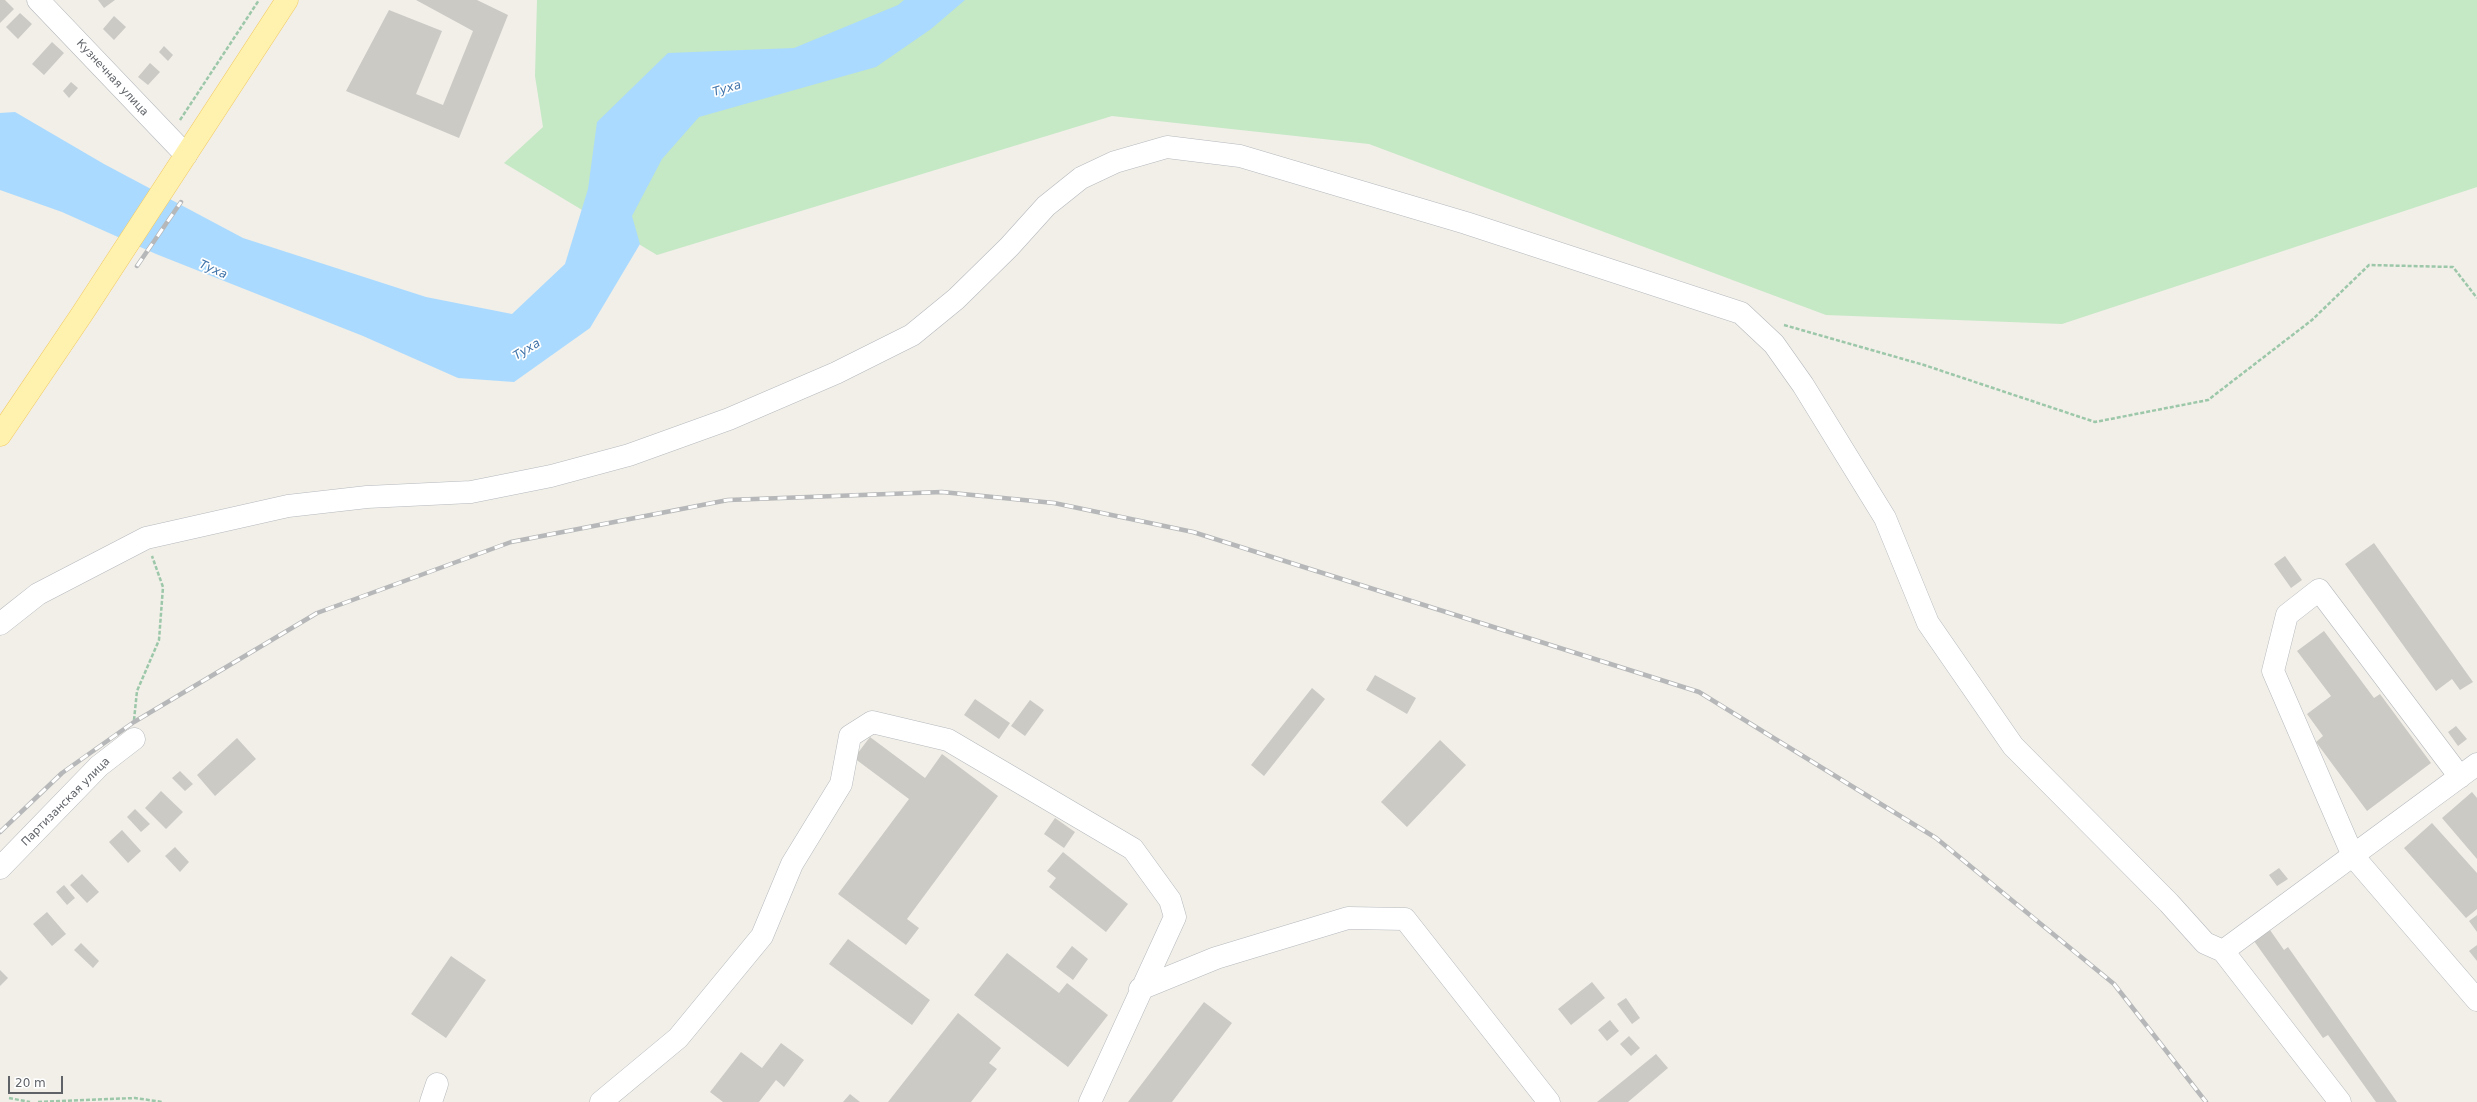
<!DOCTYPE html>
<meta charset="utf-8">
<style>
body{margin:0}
#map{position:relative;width:2477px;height:1102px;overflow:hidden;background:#f1efe8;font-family:"DejaVu Sans",sans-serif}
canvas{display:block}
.scale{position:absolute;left:8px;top:1076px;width:55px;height:18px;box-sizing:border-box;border:2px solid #5f6368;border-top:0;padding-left:5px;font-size:12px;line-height:14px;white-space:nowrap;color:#5f6368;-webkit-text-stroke:3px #fff;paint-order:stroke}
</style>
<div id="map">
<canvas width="2477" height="1102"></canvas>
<div class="scale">20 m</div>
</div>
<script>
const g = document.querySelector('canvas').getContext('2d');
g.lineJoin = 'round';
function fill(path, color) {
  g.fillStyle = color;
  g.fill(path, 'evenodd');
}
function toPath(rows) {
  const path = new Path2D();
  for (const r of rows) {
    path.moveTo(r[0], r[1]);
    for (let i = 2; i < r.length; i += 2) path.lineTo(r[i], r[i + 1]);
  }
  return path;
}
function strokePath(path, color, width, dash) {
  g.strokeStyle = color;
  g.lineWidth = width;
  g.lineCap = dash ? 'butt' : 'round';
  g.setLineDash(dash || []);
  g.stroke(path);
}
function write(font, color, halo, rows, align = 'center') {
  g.font = font + ' "DejaVu Sans",sans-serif';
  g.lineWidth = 3.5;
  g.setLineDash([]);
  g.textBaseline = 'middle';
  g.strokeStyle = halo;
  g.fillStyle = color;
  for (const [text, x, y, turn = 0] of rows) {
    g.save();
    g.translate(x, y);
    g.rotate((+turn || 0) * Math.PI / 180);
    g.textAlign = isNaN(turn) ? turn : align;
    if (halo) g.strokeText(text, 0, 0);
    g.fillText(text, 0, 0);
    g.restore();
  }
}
fill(toPath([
 [537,0,2477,0,2477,187,2062,324,1826,315,1369,144,1112,116,657,255,504,163,543,127,535,76]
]), '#c5e8c5');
fill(toPath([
 [904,0,965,0,931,29,876,67,699,117,662,159,632,216,640,244,590,328,514,382,458,378,363,336,156,254,62,212,0,190,0,113,15,112,104,164,243,238,426,297,512,314,565,264,588,189,597,122,668,53,794,48,898,5]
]), '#aadaff');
fill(toPath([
 [0,0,5,0,14,9,0,23],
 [98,0,115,0,104,8],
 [416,0,477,0,508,15,459,138,346,91,389,10,442,31,416,94,443,105,473,31],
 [20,13,32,24,18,39,6,27],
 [114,16,126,27,114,40,103,29],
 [52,42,64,53,44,75,32,64],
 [164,46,173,55,168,61,159,52],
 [150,63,160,72,148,85,138,77],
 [71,82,78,88,69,98,63,91],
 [2374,543,2473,682,2460,690,2452,679,2436,691,2345,564],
 [2285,556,2302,580,2291,588,2274,564],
 [2324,631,2374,698,2380,694,2431,763,2367,811,2316,742,2323,736,2307,714,2331,696,2297,651],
 [1375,675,1416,698,1407,714,1366,690],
 [1312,688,1325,699,1264,776,1251,765],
 [975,699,1010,723,999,739,964,715],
 [1030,700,1044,710,1025,736,1011,726],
 [2456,726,2467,739,2458,746,2448,732],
 [870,737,925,778,942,754,998,796,907,919,919,928,906,945,838,894,909,799,854,758],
 [237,738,256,759,215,796,197,775],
 [1440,740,1466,765,1407,827,1381,802],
 [180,771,193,784,185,791,172,778],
 [161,791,183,812,166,829,145,808],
 [2472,792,2477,798,2477,859,2442,818],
 [135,809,150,824,141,832,127,817],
 [1055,818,1075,832,1064,848,1044,834],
 [2432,823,2477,873,2477,909,2466,918,2404,848],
 [122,830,141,851,128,863,109,842],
 [175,847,189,862,180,872,165,856],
 [1063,852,1128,904,1106,932,1049,887,1056,878,1047,871],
 [2279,868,2288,879,2277,886,2269,875],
 [82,874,99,892,87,903,70,885],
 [64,885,75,898,67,905,56,892],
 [47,912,66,934,52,946,33,924],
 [2477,915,2477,932,2469,921],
 [2270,930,2284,950,2288,947,2397,1102,2376,1102,2328,1035,2323,1038,2254,941],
 [848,939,930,1000,912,1025,829,964],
 [81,943,99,961,93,968,74,950],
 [2477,945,2477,961,2469,951],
 [1072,946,1088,959,1073,980,1056,967],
 [1007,953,1059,993,1067,983,1108,1015,1068,1067,974,995],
 [451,956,486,980,446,1038,411,1014],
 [0,970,8,978,0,986],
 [1592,982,1605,998,1571,1025,1558,1009],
 [1626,998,1640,1018,1632,1024,1617,1004],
 [1204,1002,1232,1023,1172,1102,1128,1102],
 [958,1013,1001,1048,989,1063,997,1069,971,1102,888,1102],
 [1610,1020,1619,1031,1607,1041,1598,1030],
 [1629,1036,1640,1048,1631,1056,1620,1044],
 [781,1043,804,1060,784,1087,776,1080,759,1102,723,1102,710,1092,741,1052,762,1068],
 [1656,1054,1668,1068,1628,1102,1597,1102],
 [850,1094,860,1102,843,1102]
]), '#cccac5');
const minor = toPath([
 [38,0,186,155],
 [0,624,38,594,146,538,288,506,367,497,471,492,551,476,629,455,729,419,836,373,912,335,956,299,1009,247,1046,206,1081,178,1115,162,1167,147,1240,156,1466,223,1741,313,1774,344,1803,385,1885,518,1928,623,2013,746,2169,903,2205,943,2223,951,2340,1102],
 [2460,777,2319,590,2287,615,2273,671,2353,856,2477,1000],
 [0,868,99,766,134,739],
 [2223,951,2477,764],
 [1140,989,1216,958,1348,918,1405,919,1549,1102],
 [431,1102,437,1084],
 [601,1102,678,1038,762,936,792,864,841,784,850,736,872,722,948,740,1133,849,1170,900,1175,917,1090,1102]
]);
const major = toPath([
 [0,435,82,314,287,0]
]);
strokePath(minor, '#b5b8bc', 23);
strokePath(major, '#f2c960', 23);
strokePath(toPath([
 [180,120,259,0],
 [1784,325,1924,365,2095,422,2208,400,2312,320,2369,265,2453,267,2477,298],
 [134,720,137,691,159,640,163,587,152,556],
 [9,1098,30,1102],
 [38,1102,135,1098,162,1102]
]), '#9cc7a9', 2.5, [4, 2]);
strokePath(minor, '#fff', 22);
strokePath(major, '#fff2af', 22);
const rail = toPath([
 [137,266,181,202],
 [0,832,62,773,134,722,317,613,511,542,728,500,942,492,1054,503,1193,532,1699,692,1936,838,2114,984,2206,1102]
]);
strokePath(rail, '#b6b7b8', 4.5);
strokePath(rail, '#fff', 3, [9]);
write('11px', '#5f6368', '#fff', [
 ["Кузнечная улица",112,78,47],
 ["Партизанская улица",66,802,-45]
]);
write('italic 12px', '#4174aa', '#fff', [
 ["Туха",727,89,-16],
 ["Туха",213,270,24],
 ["Туха",527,350,-31]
]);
</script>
